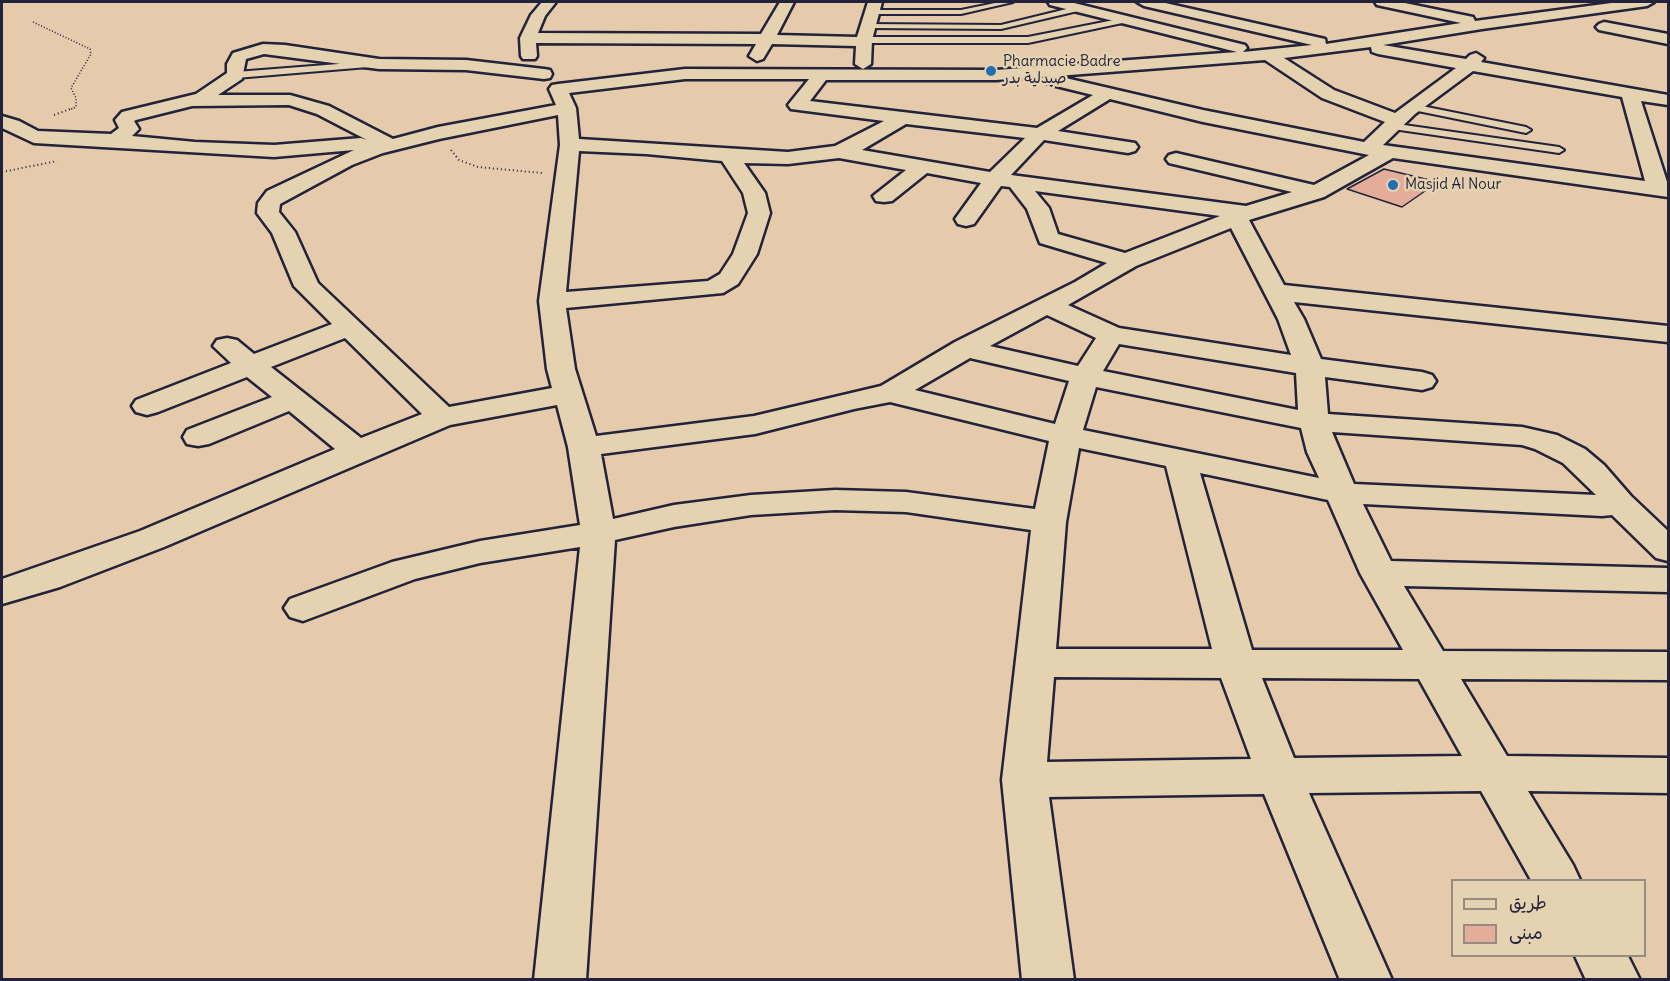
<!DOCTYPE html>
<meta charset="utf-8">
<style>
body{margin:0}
#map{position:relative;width:1670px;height:981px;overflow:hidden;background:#e5cbab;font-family:Delius,"Playpen Sans Arabic",sans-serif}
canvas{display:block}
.frame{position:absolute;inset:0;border:3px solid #22223b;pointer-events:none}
.legend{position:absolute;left:1451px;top:879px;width:195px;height:78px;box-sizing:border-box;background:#e5d2b0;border:2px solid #978c81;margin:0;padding:8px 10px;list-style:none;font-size:18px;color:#22223b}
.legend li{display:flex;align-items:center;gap:12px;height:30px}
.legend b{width:30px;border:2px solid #978c81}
</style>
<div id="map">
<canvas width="1670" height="981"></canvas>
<div class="frame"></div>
<ul class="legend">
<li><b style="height:8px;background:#e5d2b0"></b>طريق</li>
<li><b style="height:16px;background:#e3ad99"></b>مبنى</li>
</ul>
</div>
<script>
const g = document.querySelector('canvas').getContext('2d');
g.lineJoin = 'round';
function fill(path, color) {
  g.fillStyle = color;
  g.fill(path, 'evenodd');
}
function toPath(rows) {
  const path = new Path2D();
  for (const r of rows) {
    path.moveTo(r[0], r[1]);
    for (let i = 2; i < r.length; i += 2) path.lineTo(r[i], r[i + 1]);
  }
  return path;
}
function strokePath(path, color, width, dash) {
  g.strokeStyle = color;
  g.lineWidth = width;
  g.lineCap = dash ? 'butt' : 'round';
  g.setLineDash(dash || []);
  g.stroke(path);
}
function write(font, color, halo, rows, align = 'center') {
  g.font = font + ' Delius,"Playpen Sans Arabic",sans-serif';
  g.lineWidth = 5;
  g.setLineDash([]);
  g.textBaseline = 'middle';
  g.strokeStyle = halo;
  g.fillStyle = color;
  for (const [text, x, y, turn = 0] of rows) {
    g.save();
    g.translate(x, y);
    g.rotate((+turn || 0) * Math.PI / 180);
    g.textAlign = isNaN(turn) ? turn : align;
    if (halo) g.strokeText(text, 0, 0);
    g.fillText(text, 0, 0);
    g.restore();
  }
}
const building = toPath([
 [1384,169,1438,182,1402,207,1347,189,1384,169]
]);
fill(building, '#e3ad99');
strokePath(building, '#22223b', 1.5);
const service = toPath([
 [1000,2,1013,2,961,14,872,14,868,12,872,10,961,10,1000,2],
 [1079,6,1082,6,1082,10,1001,29,867,28,863,26,867,24,1001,25,1079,6],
 [1124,18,1128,20,1127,22,1028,43,864,43,860,40,864,37,1028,37,1124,18],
 [377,61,380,62,380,66,236,78,231,75,236,72,377,61],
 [1412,104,1526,127,1531,130,1526,133,1408,109,1408,105,1412,104],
 [1390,123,1559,147,1564,150,1559,153,1386,128,1386,124,1390,123]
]);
const minor = toPath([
 [542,2,556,2,545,16,538,33,761,34,780,2,794,2,777,35,857,37,868,2,882,2,872,40,871,64,863,69,855,64,856,46,772,44,763,59,757,61,749,56,756,44,536,43,537,56,535,59,523,59,521,56,520,38,531,15,542,2],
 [1048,2,1070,2,1245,45,1247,48,1243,52,1312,45,1144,6,1137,2,1161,2,1325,39,1326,44,1461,23,1377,5,1375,2,1400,2,1473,17,1475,21,1619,2,1654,2,1647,6,1482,29,1383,45,1466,59,1470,55,1476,53,1484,58,1481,62,1668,95,1668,105,1641,101,1668,185,1668,197,1393,158,1324,197,1249,220,1284,285,1668,326,1668,342,1294,302,1304,319,1321,359,1422,372,1432,375,1436,381,1432,387,1422,390,1325,377,1328,414,1522,427,1557,435,1585,449,1604,465,1631,496,1668,531,1668,561,1656,558,1612,515,1602,516,1363,504,1391,561,1668,568,1668,592,1404,586,1443,651,1668,652,1668,680,1461,679,1507,756,1668,758,1668,793,1528,791,1573,865,1580,880,1531,880,1481,791,1309,793,1392,980,1340,980,1264,794,1049,797,1074,980,1022,980,1002,780,1031,530,906,512,835,510,751,515,674,527,615,540,586,980,534,980,580,547,480,563,415,579,303,621,290,617,284,608,290,599,392,562,480,541,580,525,568,447,557,405,450,425,164,547,60,587,2,604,2,579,140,531,335,449,289,411,209,444,198,446,187,444,183,437,187,430,272,397,247,377,158,412,147,415,136,412,132,406,136,400,231,363,213,346,217,340,227,338,237,340,254,354,332,324,294,286,272,233,257,213,258,203,267,191,354,150,274,157,34,143,2,128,2,116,19,121,38,131,111,134,119,128,115,120,122,112,196,94,227,73,227,64,233,53,263,44,285,45,379,59,466,60,544,69,550,70,552,74,550,78,544,79,466,70,379,69,264,54,246,59,242,79,218,95,290,95,329,106,393,139,438,127,556,105,549,89,552,85,558,84,685,69,996,70,1237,52,1050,5,1048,2],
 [1371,47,1372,52,1378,54,1456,68,1395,113,1334,90,1284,58,1371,47],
 [1265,60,1322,98,1385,122,1364,142,1203,110,1057,76,1265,60],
 [1473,71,1622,97,1645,181,1383,145,1415,114,1473,71],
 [1049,76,1045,80,1048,84,1093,95,1037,128,810,101,826,80,996,80,1049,76],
 [685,79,809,79,788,105,791,109,884,121,835,146,788,152,579,139,576,108,569,93,685,79],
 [1110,99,1203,122,1369,155,1314,185,1176,153,1169,155,1166,159,1169,163,1292,192,1246,206,1011,175,1044,140,1128,153,1135,151,1138,147,1135,143,1058,131,1110,99],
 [289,105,317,114,367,140,361,138,274,145,195,142,132,136,139,129,134,121,136,120,192,106,289,105],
 [558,115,560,145,539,301,547,369,552,388,449,407,318,283,295,232,279,212,280,204,352,165,383,153,439,139,558,115],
 [906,124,1025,138,990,172,862,150,906,124],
 [579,151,646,154,722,161,743,193,748,213,733,254,720,274,708,281,566,292,579,151],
 [839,158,906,170,873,196,876,201,884,202,892,201,927,173,981,183,955,219,958,224,966,226,974,224,1001,186,1010,187,1027,209,1040,243,1107,263,1075,282,955,342,881,386,754,416,596,436,575,369,566,308,723,293,738,284,757,254,770,213,765,193,744,163,788,164,839,158],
 [1035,191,1220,216,1125,253,1058,234,1049,208,1035,191],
 [1231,228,1278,319,1291,355,1119,328,1068,305,1136,266,1231,228],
 [1047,315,1096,338,1078,366,990,346,1047,315],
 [345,338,422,414,361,438,271,367,345,338],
 [1119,344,1296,373,1298,410,1103,371,1119,344],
 [970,358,1069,381,1055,424,915,390,970,358],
 [1096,387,1301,428,1307,452,1319,478,1083,430,1096,387],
 [890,402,1049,441,1035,509,906,492,835,490,751,495,674,505,613,519,601,454,755,434,854,409,890,402],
 [1332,432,1522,445,1535,449,1563,463,1596,495,1354,484,1332,432],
 [1079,448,1166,466,1212,649,1056,649,1066,522,1079,448],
 [1200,473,1328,500,1360,573,1403,650,1252,650,1200,473],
 [1054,677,1221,678,1251,759,1047,762,1054,677],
 [1262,678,1419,679,1462,756,1294,758,1262,678],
 [1604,22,1668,34,1668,44,1599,30,1596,27,1599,24,1604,22],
 [1575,956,1628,956,1640,980,1586,980,1575,956]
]);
strokePath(service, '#22223b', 4);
strokePath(minor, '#22223b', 5);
strokePath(toPath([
 [33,22,90,49,91,54,71,88,76,98,76,107,69,110]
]), '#22223b', 1.5, [1, 2]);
strokePath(toPath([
 [54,115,73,108],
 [451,150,459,160,478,167,542,173],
 [2,172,57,161]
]), '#22223b', 2, [1, 3]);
fill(service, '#e5d2b0');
fill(minor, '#e5d2b0');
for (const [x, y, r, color] of [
 [991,71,6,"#1f6fb2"],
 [1393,185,6,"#1f6fb2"]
]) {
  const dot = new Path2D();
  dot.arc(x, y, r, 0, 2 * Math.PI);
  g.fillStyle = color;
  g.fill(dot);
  strokePath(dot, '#e5d2b0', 2);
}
write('15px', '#22223b', '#e5d2b0', [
 ["Pharmacie Badre",1003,62],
 ["صيدلية بدر",1003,79],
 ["Masjid Al Nour",1405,185]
], 'left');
</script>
